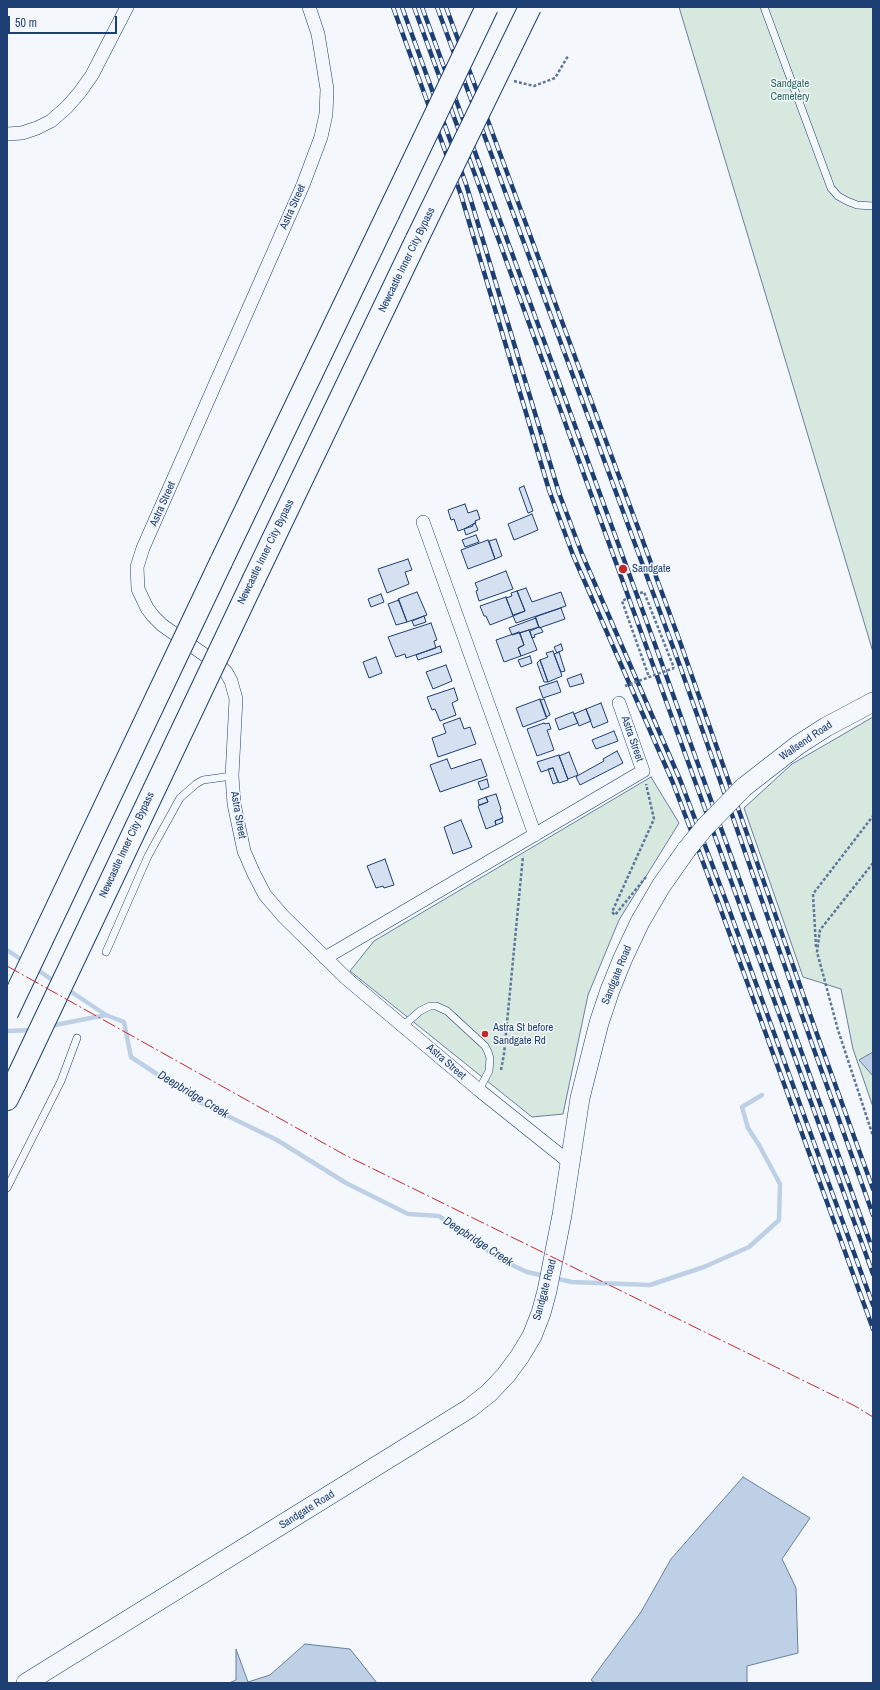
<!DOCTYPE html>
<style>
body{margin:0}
#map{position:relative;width:880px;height:1690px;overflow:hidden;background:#f4f7fb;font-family:"Archivo Narrow",sans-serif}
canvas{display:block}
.frame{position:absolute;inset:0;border:8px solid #1d3f73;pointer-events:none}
.scale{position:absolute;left:8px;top:16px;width:109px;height:18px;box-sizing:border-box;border:2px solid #1d3f73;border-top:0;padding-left:5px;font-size:12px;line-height:14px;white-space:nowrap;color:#1d3f73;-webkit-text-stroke:3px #f4f7fb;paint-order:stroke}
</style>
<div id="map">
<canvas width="880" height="1690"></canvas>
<div class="frame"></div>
<div class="scale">50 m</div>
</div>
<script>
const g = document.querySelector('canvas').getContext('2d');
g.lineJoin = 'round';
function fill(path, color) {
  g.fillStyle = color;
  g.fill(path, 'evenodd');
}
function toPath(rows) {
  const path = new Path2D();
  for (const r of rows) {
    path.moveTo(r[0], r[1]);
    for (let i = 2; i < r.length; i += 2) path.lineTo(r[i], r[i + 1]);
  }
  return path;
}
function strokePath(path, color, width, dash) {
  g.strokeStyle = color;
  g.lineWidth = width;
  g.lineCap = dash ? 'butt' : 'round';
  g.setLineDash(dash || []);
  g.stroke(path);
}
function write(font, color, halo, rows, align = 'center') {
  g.font = font + ' "Archivo Narrow",sans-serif';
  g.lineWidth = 3;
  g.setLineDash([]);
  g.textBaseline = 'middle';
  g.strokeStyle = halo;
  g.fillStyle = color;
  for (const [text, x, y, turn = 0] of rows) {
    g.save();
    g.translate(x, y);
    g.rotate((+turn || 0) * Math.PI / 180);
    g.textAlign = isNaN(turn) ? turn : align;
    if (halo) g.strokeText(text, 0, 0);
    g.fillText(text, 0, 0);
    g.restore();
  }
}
const green = toPath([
 [679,7,873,7,873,652,776,329,679,7],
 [873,717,873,1107,853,1049,841,989,803,977,744,808,792,764,873,717],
 [651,777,679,823,619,920,588,995,563,1114,532,1117,350,971,374,941,651,777]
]);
fill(green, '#d7e8df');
strokePath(green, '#687fa3', 1);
const water = toPath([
 [873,1052,873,1076,859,1060,873,1052],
 [743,1477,810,1518,782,1559,796,1588,798,1653,747,1666,747,1683,595,1683,591,1680,641,1612,671,1559,743,1477],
 [305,1644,350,1649,377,1683,229,1683,236,1680,236,1649,248,1682,270,1675,305,1644]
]);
fill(water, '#bed0e5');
strokePath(water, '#687fa3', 1);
strokePath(toPath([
 [7,950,25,962],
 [35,968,55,982],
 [106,1015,124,1022,131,1057,201,1103,277,1140,346,1183,408,1214,439,1216,501,1260,527,1272,545,1276],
 [50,1026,106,1015,67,989],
 [7,1031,33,1030],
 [554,1278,572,1282,650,1285,704,1267,749,1247,779,1220,780,1184,759,1145,748,1128,742,1107,762,1095]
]), '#bed0e5', 4.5);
const building = toPath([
 [524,486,533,511,528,513,519,488,524,486],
 [465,504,468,513,477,510,480,519,475,521,476,523,472,525,473,526,458,531,454,519,451,520,448,510,465,504],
 [532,514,538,530,514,540,508,524,532,514],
 [475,523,478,530,466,535,464,529,475,523],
 [476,535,479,542,465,547,462,540,476,535],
 [496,539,502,556,495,559,489,541,496,539],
 [488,540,495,559,468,569,461,550,488,540],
 [408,559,412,570,405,572,409,584,387,593,378,569,408,559],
 [506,571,513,589,479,601,476,591,478,590,475,583,506,571],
 [526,588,532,602,561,592,566,606,516,623,513,616,525,611,517,591,526,588],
 [517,591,525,611,513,615,506,598,512,596,511,593,517,591],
 [417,592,427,615,407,622,398,599,417,592],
 [381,594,384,602,371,607,368,599,381,594],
 [506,597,513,616,490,625,486,616,484,616,480,606,506,597],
 [399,600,407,622,396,625,388,604,399,600],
 [561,608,565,619,539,628,535,617,561,608],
 [424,616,426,622,414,626,412,621,424,616],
 [536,618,539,627,512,635,509,628,536,618],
 [431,623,437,640,434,641,436,648,406,658,405,654,396,657,388,637,431,623],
 [539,627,541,628,543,632,534,635,535,637,532,638,530,631,539,627],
 [529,630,537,650,521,656,518,648,524,645,520,633,529,630],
 [519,632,524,645,518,648,521,656,504,662,496,640,519,632],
 [561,644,563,650,557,653,554,647,561,644],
 [440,646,442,652,418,660,416,655,440,646],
 [553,651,562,676,548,682,540,660,548,657,546,653,553,651],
 [559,652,565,671,561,672,554,654,559,652],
 [530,656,532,663,521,667,518,660,530,656],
 [376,657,382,673,369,678,363,662,376,657],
 [540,660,548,682,544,682,537,663,540,660],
 [446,665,452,681,433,689,426,672,446,665],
 [581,674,584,683,570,687,567,679,581,674],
 [557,681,561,692,543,698,539,687,557,681],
 [454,688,458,700,452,703,456,715,440,721,435,709,432,710,427,697,454,688],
 [540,699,547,718,523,727,516,708,540,699],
 [544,699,550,715,546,717,540,700,544,699],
 [601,703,608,722,593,728,586,709,601,703],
 [586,709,591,721,579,726,574,714,586,709],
 [573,712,578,723,559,730,555,719,573,712],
 [460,718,464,729,470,727,476,744,438,757,432,738,446,733,443,724,460,718],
 [544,723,545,724,549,723,551,729,547,730,554,750,537,756,527,729,544,723],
 [614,731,618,741,596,749,592,740,614,731],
 [617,751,623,763,580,785,576,777,577,776,604,761,603,759,617,751],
 [569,752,578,775,568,779,559,756,569,752],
 [559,755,568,780,559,783,553,768,541,772,537,762,559,755],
 [447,759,451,769,481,759,487,776,440,792,430,765,447,759],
 [553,768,558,782,553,784,548,769,553,768],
 [487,779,489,787,481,790,478,782,487,779],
 [496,794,501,809,500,810,503,818,495,821,496,825,486,829,478,806,488,802,486,797,496,794],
 [486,797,488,802,479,805,478,800,486,797],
 [502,818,503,822,496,825,495,821,502,818],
 [461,820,472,847,453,854,444,827,461,820],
 [385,859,394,885,384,888,383,886,376,888,367,866,385,859]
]);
fill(building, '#d5e0f0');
strokePath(building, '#1d3f73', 1);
const lane = toPath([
 [764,7,831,188,838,196,847,201,857,205,873,206],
 [106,952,148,856,180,798,196,784,203,780,232,776],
 [404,1025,420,1011,430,1006,436,1006,447,1011,485,1046,488,1052,490,1058,489,1071,479,1090],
 [7,1188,61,1081,77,1038]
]);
const street = toPath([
 [309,7,318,34,327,89,326,114,321,137,303,185,143,548,137,567,138,589,147,608,153,616,162,625,219,665,226,672,231,681,236,699,232,776,234,804,244,851,254,874,265,895,283,916,347,979,479,1090,569,1162],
 [7,134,22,133,37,128,51,121,67,107,80,92,92,75,127,7],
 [423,522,535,835],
 [325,958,643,771,619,703]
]);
const secondary = toPath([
 [744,787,798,745,826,727,873,702],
 [26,1683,470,1408,489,1393,506,1375,520,1356,532,1336,541,1313,547,1291,562,1215,580,1098,599,1023,610,990,623,958,640,922,661,886,687,849]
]);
const highway = toPath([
 [221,562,388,214],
 [254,579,417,239],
 [7,1099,15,1083]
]);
strokePath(lane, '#1d3f73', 8);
strokePath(street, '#1d3f73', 14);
strokePath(secondary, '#1d3f73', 20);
strokePath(highway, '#1d3f73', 24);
strokePath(toPath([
 [514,81,534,86,555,78,568,56],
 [640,593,644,592,674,668],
 [626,599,622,601,649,677],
 [873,863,820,930,817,952,838,1030,873,1136],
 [646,877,615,915,612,912,654,819,646,784],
 [816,947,813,894,873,816],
 [501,1070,504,1054,523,856]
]), '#5e769c', 2.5, [3, 2]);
strokePath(lane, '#f4f7fb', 7);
strokePath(street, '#f4f7fb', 13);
strokePath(secondary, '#f4f7fb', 19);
strokePath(highway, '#f4f7fb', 22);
const rail = toPath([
 [393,7,461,195,549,490,573,555,673,783,718,902,873,1329],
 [402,7,466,184,559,493,582,554,681,782,726,901,873,1305],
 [414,7,627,593,873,1274],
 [422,7,657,650,873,1251],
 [437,7,680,666,812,1044,873,1215],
 [446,7,679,639,818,1037,873,1189]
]);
strokePath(rail, '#1d3f73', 4.5);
strokePath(rail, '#f4f7fb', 3, [9]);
const secondaryBridge = toPath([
 [687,849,705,827,744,787]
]);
const highwayBridge = toPath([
 [388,214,487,7],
 [417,239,530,7],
 [7,1013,221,562],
 [15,1083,254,579]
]);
strokePath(secondaryBridge, '#1d3f73', 20, []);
strokePath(highwayBridge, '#1d3f73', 24, []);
strokePath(toPath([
 [625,686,674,668]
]), '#5e769c', 2.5, [3, 2]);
strokePath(secondaryBridge, '#f4f7fb', 19);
strokePath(highwayBridge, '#f4f7fb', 22);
strokePath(toPath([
 [7,966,345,1155,855,1406,873,1417]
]), '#c62828', 1, [14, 3, 2, 3]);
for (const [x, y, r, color] of [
 [623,569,5,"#c62828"],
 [485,1034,4,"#c62828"]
]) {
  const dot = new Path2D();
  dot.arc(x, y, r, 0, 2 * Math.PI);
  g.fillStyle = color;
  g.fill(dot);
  strokePath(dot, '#f4f7fb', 1.5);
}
write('11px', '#2c6c60', '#f4f7fb', [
 ["Sandgate",790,84],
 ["Cemetery",790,97]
]);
write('11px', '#1d3f73', '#f4f7fb', [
 ["Astra Street",293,207,-66],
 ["Newcastle Inner City Bypass",407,260,-64],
 ["Astra Street",163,504,-66],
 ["Newcastle Inner City Bypass",266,552,-64],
 ["Astra Street",632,739,71],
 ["Wallsend Road",806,741,-34],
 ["Astra Street",238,815,80],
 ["Newcastle Inner City Bypass",127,845,-65],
 ["Sandgate Road",617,975,-68],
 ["Astra Street",446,1062,41],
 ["Sandgate Road",545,1290,-75],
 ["Sandgate Road",307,1510,-32]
]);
write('11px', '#1d3f73', '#f4f7fb', [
 ["Sandgate",632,569],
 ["Astra St before",493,1028],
 ["Sandgate Rd",493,1041]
], 'left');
write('italic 12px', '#1d3f73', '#f4f7fb', [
 ["Deepbridge Creek",193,1095,31],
 ["Deepbridge Creek",478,1242,33]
]);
</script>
